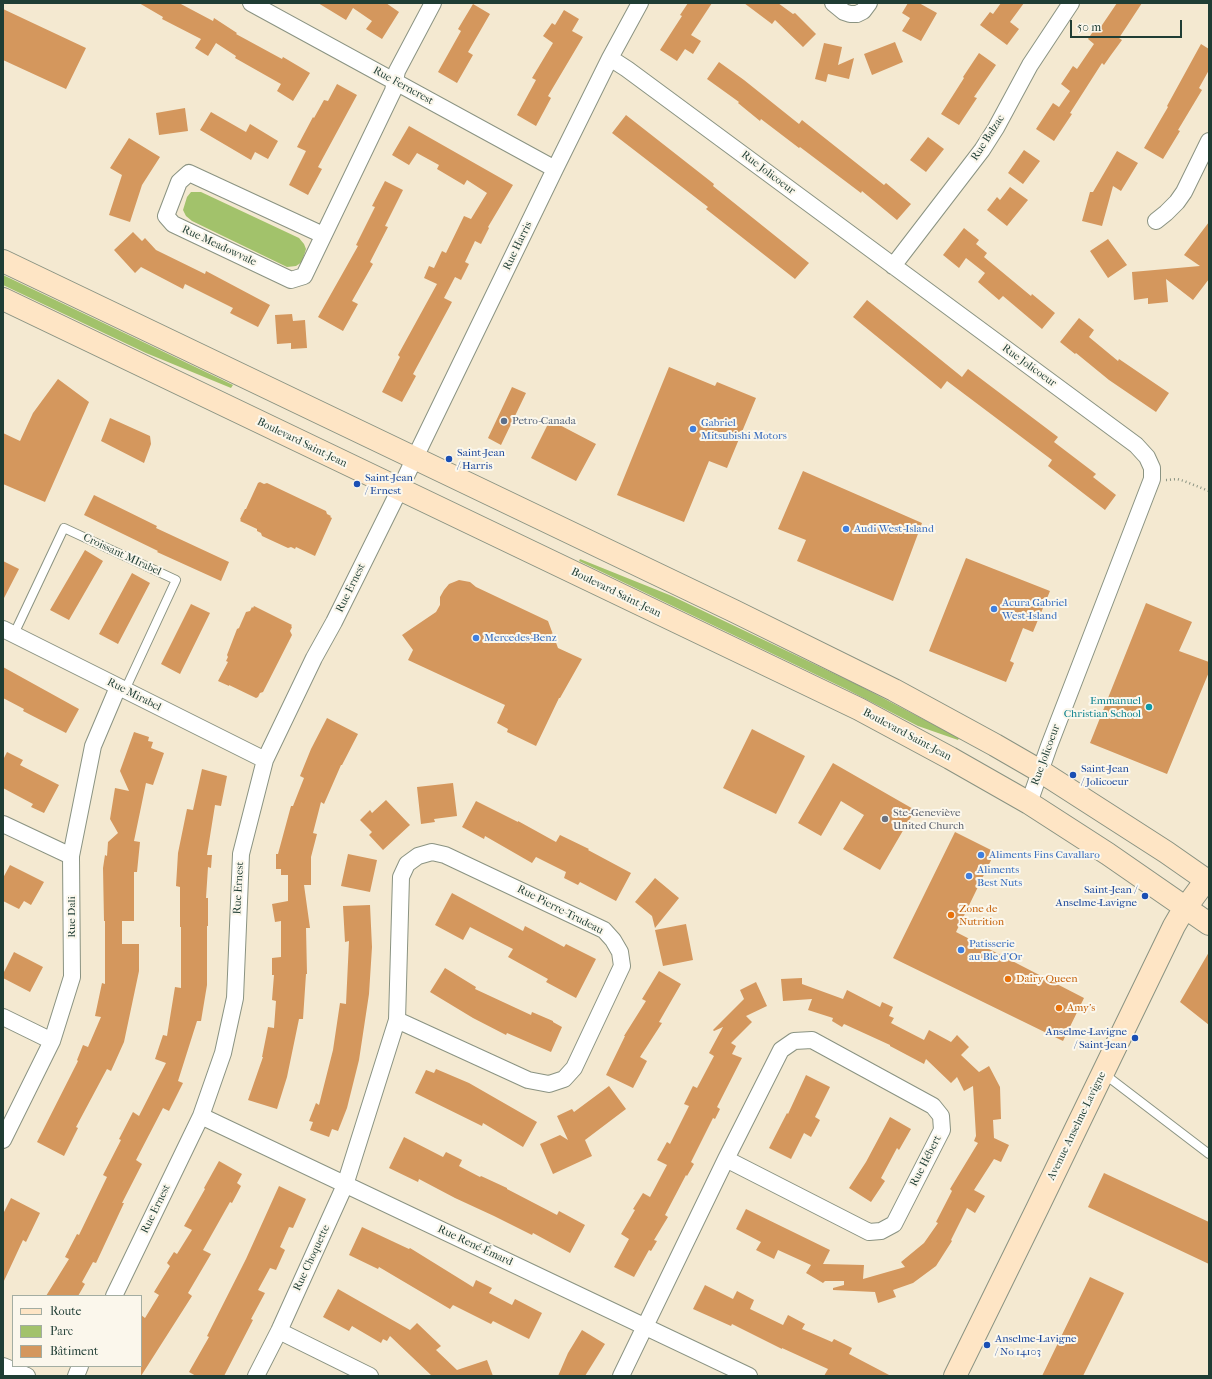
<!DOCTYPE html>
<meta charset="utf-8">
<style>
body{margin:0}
#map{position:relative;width:1212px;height:1379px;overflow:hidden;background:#f4e9d1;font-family:"IM FELL French Canon",serif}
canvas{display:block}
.frame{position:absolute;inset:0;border:4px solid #1f3d34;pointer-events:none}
.legend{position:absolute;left:12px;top:1295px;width:130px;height:72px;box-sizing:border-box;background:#fbf7ec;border:1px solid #a3ada2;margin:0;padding:5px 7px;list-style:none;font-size:12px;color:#1f3d34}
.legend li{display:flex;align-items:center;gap:8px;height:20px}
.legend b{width:20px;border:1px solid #a3ada2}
.scale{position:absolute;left:1070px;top:20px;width:112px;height:18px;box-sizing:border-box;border:2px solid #1f3d34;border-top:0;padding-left:5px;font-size:12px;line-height:14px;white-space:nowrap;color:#1f3d34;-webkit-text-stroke:3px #fbf7ec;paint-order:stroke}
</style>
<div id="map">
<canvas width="1212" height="1379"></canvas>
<div class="frame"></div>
<ul class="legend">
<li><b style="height:5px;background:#fee5c5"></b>Route</li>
<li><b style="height:11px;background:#a2c26b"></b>Parc</li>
<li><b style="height:11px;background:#d4975d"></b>Bâtiment</li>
</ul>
<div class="scale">50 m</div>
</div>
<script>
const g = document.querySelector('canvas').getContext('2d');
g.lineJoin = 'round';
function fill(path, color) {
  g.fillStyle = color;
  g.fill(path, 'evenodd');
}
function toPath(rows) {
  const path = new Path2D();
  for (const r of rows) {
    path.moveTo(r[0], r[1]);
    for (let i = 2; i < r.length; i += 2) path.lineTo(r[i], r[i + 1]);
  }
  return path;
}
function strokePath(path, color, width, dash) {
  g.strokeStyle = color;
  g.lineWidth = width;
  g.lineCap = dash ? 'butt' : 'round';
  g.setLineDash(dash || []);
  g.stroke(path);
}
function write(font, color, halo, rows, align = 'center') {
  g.font = font + ' "IM FELL French Canon",serif';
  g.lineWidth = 4;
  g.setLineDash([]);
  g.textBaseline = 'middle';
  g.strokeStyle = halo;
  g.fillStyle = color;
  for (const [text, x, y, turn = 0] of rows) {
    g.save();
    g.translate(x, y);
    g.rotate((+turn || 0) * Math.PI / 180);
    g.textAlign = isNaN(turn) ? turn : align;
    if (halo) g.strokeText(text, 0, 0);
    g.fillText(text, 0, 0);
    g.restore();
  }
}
fill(toPath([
 [191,192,201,192,299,238,304,244,306,249,302,262,296,266,287,267,192,221,186,216,183,210,187,197],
 [3,275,233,385,231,388,146,353,3,285],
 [580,559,672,596,860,686,959,738,958,740,918,726,846,689,579,561]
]), '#a2c26b');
fill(toPath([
 [139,3,179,3,213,21,214,18,237,33,236,34,282,59,283,57,310,73,293,101,277,91,281,84,235,58,236,56,216,43,208,56,195,48,201,39,162,19,163,17],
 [318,3,386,3,399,12,382,39,366,29,372,21,353,8,346,20],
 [688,3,712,3,691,35,701,41,693,54,685,49,677,61,660,50,682,16,680,15],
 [744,3,778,3,793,14,795,13,816,34,803,47,775,20,772,24],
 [908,3,919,3,937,13,921,41,902,31,910,18,902,13],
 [1001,3,1024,3,1010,22,1019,29,1007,45,980,25,990,12,993,14],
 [1117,3,1142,3,1119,38,1122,40,1111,55,1112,57,1111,55,1104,65,1102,63,1070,113,1072,114,1054,141,1036,129,1053,103,1059,107,1070,91,1061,84,1073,66,1077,69,1094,44,1088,39,1096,27,1098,31],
 [473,4,490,14,468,52,473,55,457,83,438,72,461,31,458,29],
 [3,9,86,48,66,89,3,60],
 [564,10,579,19,572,31,583,37,548,96,551,98,536,126,517,115,536,80,532,78,553,43,543,36,552,23,555,25],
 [895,42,903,62,872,75,864,54],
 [824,43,842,47,838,65,854,58,849,79,828,74,826,82,815,79],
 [1201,44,1209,49,1209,70,1199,88,1202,90,1178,130,1180,131,1163,159,1144,148,1168,107,1167,106],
 [979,53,996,65,974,97,977,98,959,125,941,114,964,78,963,77],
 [719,62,744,80,799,124,802,120,884,185,886,183,911,204,897,220,862,191,861,193,800,147,799,148,761,119,760,121,738,103,739,102,707,79],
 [337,84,357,95,318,167,322,169,308,195,289,185,306,151,297,147,313,117,314,118,324,100,328,101],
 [185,108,188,131,159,135,156,113],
 [211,112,246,132,250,124,278,141,268,159,255,152,251,160,200,130],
 [626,115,714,184,713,186,809,263,795,279,706,209,708,207,612,133],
 [409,126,513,185,488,227,489,228,481,244,475,241,465,262,469,264,461,280,455,277,444,298,452,302,413,374,416,376,402,402,382,392,400,357,398,355,437,284,424,278,429,266,434,268,442,251,446,253,464,216,471,219,487,193,467,180,464,185,437,169,439,165,417,153,409,165,392,155],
 [928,137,944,149,926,172,910,160],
 [129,138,160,157,142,185,130,222,109,215,122,175,110,168],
 [1024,150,1040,161,1023,184,1008,173],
 [1117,151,1138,163,1121,191,1113,186,1102,226,1082,221,1090,192,1093,192],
 [385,181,403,190,385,226,388,227,370,262,373,264,352,301,358,304,343,331,318,317,358,246,356,245,375,207,372,206],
 [1010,187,1028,200,1007,226,987,210,997,197,1000,200],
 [1209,222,1209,279,1193,300,1166,279,1168,302,1148,304,1148,298,1134,300,1132,272,1200,266,1184,255],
 [964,228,979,240,976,244,987,253,984,257,1031,296,1032,294,1055,313,1042,329,1003,296,999,300,978,282,985,273,966,258,959,268,943,255],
 [133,232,142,241,145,238,156,250,205,274,206,271,270,305,258,327,230,313,233,308,185,284,183,289,141,267,135,273,114,250],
 [1108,239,1127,265,1108,278,1090,251],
 [867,300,962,377,968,369,1058,437,1054,442,1096,474,1093,477,1116,495,1105,510,1048,466,1052,460,947,381,941,389,853,317],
 [292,314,293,321,305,320,307,348,291,349,291,343,277,344,275,315],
 [1079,318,1094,330,1089,337,1118,361,1119,359,1169,393,1156,412,1109,380,1076,353,1075,354,1060,342],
 [669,367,715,386,717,382,756,398,727,468,709,461,684,522,617,495],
 [58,379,89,402,45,502,3,484,3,433,20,441,33,413],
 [512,387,526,393,501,445,488,438],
 [110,418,150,436,151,444,144,463,101,441],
 [550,420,596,444,576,481,531,458],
 [803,471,922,523,893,601,797,561,806,540,778,529],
 [260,482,264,484,267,483,326,511,327,514,331,516,330,517,332,518,315,556,296,547,295,549,291,547,288,548,262,536,261,533,257,531,257,529,240,521,241,520,240,519,245,509,246,509,258,483],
 [94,495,157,526,156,528,229,562,221,581,157,552,158,551,84,515],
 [85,550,103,561,69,620,50,610],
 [966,558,1050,591,1033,632,1023,628,1010,661,1014,663,1006,682,929,651],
 [3,561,19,569,3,600],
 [132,573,150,583,118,644,99,634],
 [459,580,470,582,476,587,548,621,558,648,582,659,560,698,559,698,536,746,507,732,508,729,497,723,505,705,408,660,413,650,402,635,436,612,440,605,440,597,444,590,449,584],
 [1146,603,1192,622,1179,651,1209,662,1209,672,1167,774,1090,743],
 [191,604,210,613,180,674,161,664],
 [254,606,292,625,291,626,292,627,290,631,292,635,263,692,260,693,258,697,256,698,229,685,229,686,218,681,228,662,226,661,228,657,227,655,237,629,239,628,246,612,250,611,252,607,253,608],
 [3,667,79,709,66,733,23,711,24,709,3,698],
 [327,718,358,734,342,765,341,765,324,804,321,802,313,833,317,834,311,857,311,885,304,885,310,928,306,928,307,974,306,974,303,1019,299,1019,287,1077,277,1109,248,1100,263,1057,262,1057,268,1027,274,1028,276,1001,272,1000,274,975,272,975,272,958,281,957,281,921,275,922,272,904,288,901,288,875,281,875,281,869,276,869,276,854,278,854,291,806,293,806,304,778,300,776,311,749],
 [752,729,805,756,776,814,723,788],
 [134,732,149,737,148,741,153,742,151,748,164,753,153,785,146,783,134,841,140,842,137,872,134,872,134,921,122,921,122,944,139,944,139,971,124,1042,111,1071,107,1069,76,1127,78,1128,64,1156,37,1142,78,1061,77,1060,83,1045,88,1047,101,1017,95,1016,102,983,105,984,105,921,104,921,103,868,105,855,107,856,108,842,118,833,110,819,115,788,129,791,120,771],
 [7,752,23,760,20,765,59,785,44,813,31,807,33,804,3,788,3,760],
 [833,763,915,810,880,870,843,849,864,815,841,801,821,836,798,823],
 [202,769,227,776,221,806,215,805,207,855,212,855,211,868,208,867,206,898,208,898,208,926,207,926,207,985,201,1021,197,1021,178,1081,183,1083,169,1111,163,1108,136,1160,142,1164,122,1203,124,1203,96,1263,93,1262,82,1282,85,1284,78,1296,46,1296,69,1259,65,1257,77,1234,79,1235,107,1177,103,1175,121,1140,119,1139,133,1112,139,1116,166,1063,155,1059,163,1035,167,1036,175,987,181,988,181,927,180,927,180,887,176,886,178,853,187,809,193,810],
 [453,783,457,816,434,819,435,822,421,824,417,787],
 [386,800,410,825,383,850,369,835,372,832,360,820,370,810,372,813],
 [476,801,518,822,518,821,556,842,560,835,589,849,588,850,631,873,616,901,580,882,578,885,564,878,566,872,536,857,532,863,485,836,484,839,462,827],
 [955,832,995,852,956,932,1084,998,1063,1041,893,958],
 [348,854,377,860,370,892,341,886],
 [10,865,44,882,31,905,24,901,19,909,3,901,3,878],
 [655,878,679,898,655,928,652,916,635,902],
 [452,893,523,931,525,926,564,947,566,944,596,959,576,998,546,982,548,979,508,957,513,949,470,927,463,940,435,925],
 [370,905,372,947,369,994,359,1060,347,1108,338,1131,332,1129,329,1137,310,1130,313,1122,309,1121,316,1103,319,1105,333,1050,340,1003,346,1004,349,941,345,942,343,906],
 [686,924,693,960,663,966,655,930],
 [14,952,43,967,30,992,3,978,3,974],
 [1209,952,1209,1025,1180,1002],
 [445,968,476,987,475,989,531,1015,532,1012,553,1021,553,1022,562,1027,551,1052,507,1033,506,1035,473,1018,430,992],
 [659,971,681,984,659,1022,662,1023,640,1057,647,1061,633,1088,606,1075,625,1036,624,1036,646,1001,642,999],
 [802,978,802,984,843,999,847,990,880,1007,882,1002,893,1007,889,1016,894,1018,891,1023,924,1040,929,1030,951,1042,957,1035,969,1047,961,1055,979,1072,989,1066,1000,1087,1001,1119,993,1120,994,1138,1009,1145,1001,1162,994,1159,974,1190,985,1196,975,1213,967,1208,951,1240,952,1241,936,1266,913,1283,893,1290,896,1297,878,1303,875,1292,833,1290,833,1288,844,1285,844,1281,825,1281,823,1283,806,1273,811,1265,778,1250,774,1259,756,1250,761,1242,736,1229,746,1209,830,1250,823,1264,864,1265,863,1279,905,1267,901,1262,924,1243,938,1223,936,1222,952,1191,950,1189,978,1143,974,1141,976,1136,973,1086,964,1091,957,1077,951,1083,926,1059,924,1064,890,1046,890,1045,844,1024,842,1027,832,1021,833,1018,808,1010,812,999,783,1001,781,979],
 [756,982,767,1006,746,1016,752,1022,731,1043,736,1046,732,1054,742,1058,717,1107,720,1109,715,1119,713,1118,691,1162,694,1164,687,1176,686,1175,665,1215,668,1217,654,1240,657,1241,651,1251,649,1250,634,1277,614,1267,629,1239,621,1234,635,1210,633,1209,643,1193,650,1197,667,1165,657,1160,667,1142,670,1144,689,1106,684,1104,693,1086,697,1088,714,1056,709,1053,723,1027,714,1031,713,1030,744,999,740,990],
 [436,1069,469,1083,537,1122,523,1147,483,1123,482,1126,415,1093,426,1070,434,1073],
 [806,1075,830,1087,815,1117,820,1120,811,1137,804,1133,791,1159,769,1148,787,1113,788,1114],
 [609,1086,626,1109,585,1140,592,1156,553,1174,540,1144,560,1135,568,1140,557,1116,572,1109,574,1112],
 [890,1117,911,1129,899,1150,897,1148,881,1178,885,1181,871,1202,849,1188,866,1162],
 [404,1137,443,1157,446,1152,462,1160,459,1166,480,1177,481,1176,507,1188,507,1189,557,1215,559,1211,585,1225,570,1253,533,1233,532,1235,494,1216,455,1198,419,1179,418,1182,389,1168],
 [219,1161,242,1174,237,1183,241,1186,232,1203,230,1202,203,1250,211,1254,188,1293,192,1296,141,1376,141,1315,145,1318,159,1295,154,1292,170,1266,167,1263,174,1252,177,1254,192,1230,184,1226,205,1189,204,1188],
 [1104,1173,1209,1222,1209,1264,1088,1207],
 [279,1186,306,1199,293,1228,289,1227,280,1247,285,1250,276,1270,270,1268,258,1290,265,1293,251,1319,253,1320,224,1376,196,1376,189,1372,209,1337,207,1336,246,1259],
 [11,1198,40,1213,26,1242,23,1240,3,1283,3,1214],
 [362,1227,409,1249,410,1248,473,1287,476,1280,492,1288,489,1293,512,1305,515,1299,542,1313,529,1339,493,1321,491,1324,453,1305,450,1309,379,1267,378,1269,349,1255],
 [1090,1277,1124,1293,1083,1376,1042,1376],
 [705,1285,733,1299,737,1291,754,1300,750,1309,783,1325,788,1315,805,1324,802,1329,832,1342,834,1339,852,1348,849,1354,891,1376,824,1376,828,1369,782,1348,782,1349,732,1324,731,1326,693,1309],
 [338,1289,410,1330,417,1323,441,1346,436,1350,457,1370,487,1360,493,1376,432,1376,390,1336,387,1341,383,1339,381,1343,352,1326,349,1331,323,1317],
 [582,1330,605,1344,585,1376,558,1376,568,1353]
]), '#d4975d');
const lane = toPath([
 [14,634,64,528,176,580,125,690],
 [1103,1073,1209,1154]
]);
const street = toPath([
 [251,3,555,169],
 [833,3,844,12,850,14,857,14,863,11,869,3],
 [610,58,627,69,1136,445,1147,457,1152,468,1152,479,1049,746,1029,803],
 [1156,221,1166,213,1177,202,1184,192,1209,141],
 [323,235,189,173,179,182,166,216,173,224,291,280,304,276,393,91,397,71,433,3],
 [893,266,982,150,996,128,1030,65,1071,3],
 [3,629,265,760],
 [3,824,71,856],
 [3,1017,52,1041],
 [201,1116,749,1376],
 [3,1140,52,1041,72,977,71,856,93,746,118,687],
 [114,1296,201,1116,223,1053,235,998,241,854,265,760,314,658,334,622,392,505,555,169,610,58,640,3],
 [279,1331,370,1376],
 [3,1366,27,1376],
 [76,1376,80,1366],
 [256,1376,279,1331,345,1185,397,1020,401,877,407,864,418,856,432,852,445,855,604,930,613,940,620,952,622,966,574,1068,564,1079,549,1084,528,1080,397,1020],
 [621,1376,726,1159,781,1050,794,1041,812,1040,933,1106,941,1116,942,1130,894,1224,881,1231,869,1232,726,1159]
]);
const secondary = toPath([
 [3,261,734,611,894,690,995,745,1040,771,1166,852,1209,882],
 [3,299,859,709,950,758,1029,803,1108,854,1209,924],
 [955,1376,1037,1209,1174,926,1181,914,1206,880]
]);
strokePath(lane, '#8a9382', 10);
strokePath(street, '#8a9382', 18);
strokePath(secondary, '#8a9382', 24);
strokePath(toPath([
 [1166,480,1177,479,1184,481,1209,491]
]), '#8a9382', 2.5, [1, 3]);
strokePath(lane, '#fff', 8);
strokePath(street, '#fff', 16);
strokePath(secondary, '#fee5c5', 22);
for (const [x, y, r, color] of [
 [504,421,4,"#5c6f8a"],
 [693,429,4,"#3f7fe0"],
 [449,459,4,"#1a4fb4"],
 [357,484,4,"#1a4fb4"],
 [846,529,4,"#3f7fe0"],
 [994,609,4,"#3f7fe0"],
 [476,638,4,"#3f7fe0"],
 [1149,707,4,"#0f9aa8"],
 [1073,775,4,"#1a4fb4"],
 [885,819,4,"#6b7280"],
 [981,855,4,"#3f7fe0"],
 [969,876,4,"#3f7fe0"],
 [1145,896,4,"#1a4fb4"],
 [951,915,4,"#e8710a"],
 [961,950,4,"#3f7fe0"],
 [1008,979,4,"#e8710a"],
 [1059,1008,4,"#e8710a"],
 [1135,1038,4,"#1a4fb4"],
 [987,1345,4,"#1a4fb4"]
]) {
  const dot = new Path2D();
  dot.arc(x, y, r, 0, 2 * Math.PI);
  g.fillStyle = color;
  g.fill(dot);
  strokePath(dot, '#fbf7ec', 1.5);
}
write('11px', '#1f3d34', '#fbf7ec', [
 ["Rue Ferncrest",403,86,29],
 ["Rue Balzac",988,138,-57],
 ["Rue Jolicoeur",768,173,37],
 ["Rue Meadowvale",219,246,25],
 ["Rue Harris",518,246,-64],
 ["Rue Jolicoeur",1029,366,36],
 ["Boulevard Saint-Jean",302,443,26],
 ["Croissant MIrabel",122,555,25],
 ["Rue Ernest",351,588,-64],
 ["Boulevard Saint-Jean",616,593,26],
 ["Rue Mirabel",134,695,27],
 ["Boulevard Saint-Jean",907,735,28],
 ["Rue Jolicoeur",1046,755,-70],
 ["Rue Ernest",239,888,-87],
 ["Rue Pierre-Trudeau",560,910,27],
 ["Rue Dali",72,917,-90],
 ["Avenue Anselme-Lavigne",1077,1126,-64],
 ["Rue Hébert",926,1161,-63],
 ["Rue Ernest",156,1209,-64],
 ["Rue René-Émard",475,1246,25],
 ["Rue Choquette",312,1258,-65]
]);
write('11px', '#4e5e75', '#fbf7ec', [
 ["Petro-Canada",512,421]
], 'left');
write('11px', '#366cbe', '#fbf7ec', [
 ["Gabriel",701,423],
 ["Mitsubishi Motors",701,436],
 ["Audi West-Island",854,529],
 ["Acura Gabriel",1002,603],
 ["West-Island",1002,616],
 ["Mercedes-Benz",484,638],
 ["Aliments Fins Cavallaro",989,855],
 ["Aliments",977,870],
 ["Best Nuts",977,883],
 ["Patisserie",969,944],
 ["au Ble d'Or",969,957]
], 'left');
write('11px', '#164399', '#fbf7ec', [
 ["Saint-Jean",457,453],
 ["/ Harris",457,466],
 ["Saint-Jean",365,478],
 ["/ Ernest",365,491],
 ["Saint-Jean",1081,769],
 ["/ Jolicoeur",1081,782],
 ["Saint-Jean /",1137,890,"right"],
 ["Anselme-Lavigne",1137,903,"right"],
 ["Anselme-Lavigne",1127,1032,"right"],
 ["/ Saint-Jean",1127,1045,"right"],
 ["Anselme-Lavigne",995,1339],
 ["/ No 14103",995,1352]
], 'left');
write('11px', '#0d838f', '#fbf7ec', [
 ["Emmanuel",1141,701],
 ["Christian School",1141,714]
], 'right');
write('11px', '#5b616d', '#fbf7ec', [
 ["Ste-Geneviève",893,813],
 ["United Church",893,826]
], 'left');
write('11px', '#c56008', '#fbf7ec', [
 ["Zone de",959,909],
 ["Nutrition",959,922],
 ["Dairy Queen",1016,979],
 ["Amy's",1067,1008]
], 'left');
</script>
